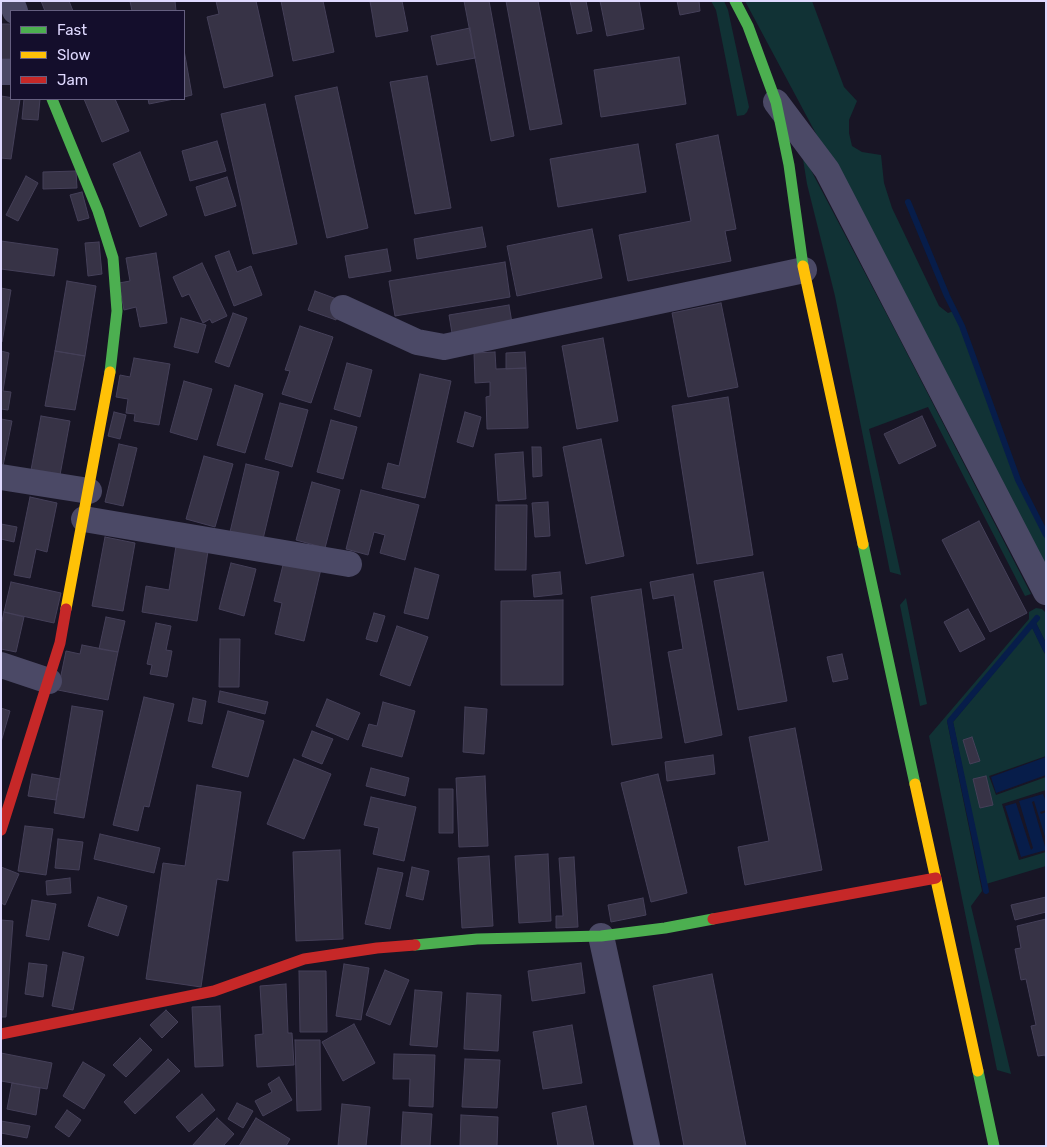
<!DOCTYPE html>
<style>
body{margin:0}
#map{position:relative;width:1047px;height:1147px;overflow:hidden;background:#181525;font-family:Rubik,sans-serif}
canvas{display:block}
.frame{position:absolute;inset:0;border:2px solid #dfd9ff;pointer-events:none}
.legend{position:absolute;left:10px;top:10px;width:175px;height:90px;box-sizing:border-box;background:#140e2c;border:1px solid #655f80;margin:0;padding:6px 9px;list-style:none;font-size:15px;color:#dfd9ff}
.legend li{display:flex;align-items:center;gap:10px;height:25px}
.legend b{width:25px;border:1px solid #655f80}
</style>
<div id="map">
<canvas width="1047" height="1147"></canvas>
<div class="frame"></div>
<ul class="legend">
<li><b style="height:6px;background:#4caf50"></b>Fast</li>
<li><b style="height:6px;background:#ffc107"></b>Slow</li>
<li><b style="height:6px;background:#c62828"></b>Jam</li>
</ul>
</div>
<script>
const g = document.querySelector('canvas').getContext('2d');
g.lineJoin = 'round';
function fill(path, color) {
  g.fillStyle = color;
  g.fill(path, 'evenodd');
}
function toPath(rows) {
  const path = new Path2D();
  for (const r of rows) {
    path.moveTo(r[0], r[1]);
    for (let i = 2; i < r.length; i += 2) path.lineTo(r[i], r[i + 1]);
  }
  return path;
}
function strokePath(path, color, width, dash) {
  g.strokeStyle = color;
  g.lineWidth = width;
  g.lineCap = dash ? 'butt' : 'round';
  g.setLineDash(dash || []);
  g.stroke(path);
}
fill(toPath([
 [711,1,724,1,728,10,749,107,747,112,744,115,737,116,716,10],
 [745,1,812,1,844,87,857,101,849,120,849,133,852,146,862,152,881,155,884,183,892,208,939,306,948,313,954,311,961,327,984,388,994,421,1006,448,1017,480,1046,538,1046,570,874,242],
 [802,153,896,332,1031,594,1025,596,928,407,869,429,901,575,890,572,835,296,807,184],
 [906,598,927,704,920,706,900,605],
 [1036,608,1042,609,1046,613,1046,643,1034,619,947,721,982,891,971,906,1011,1074,997,1070,929,736,1029,619,1029,612],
 [1032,627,1046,656,1046,756,989,776,996,795,1046,777,1046,790,1002,804,1019,860,1046,852,1046,866,986,884,953,722]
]), '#113235');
fill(toPath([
 [1046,757,1046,775,996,793,991,777],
 [1043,794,1046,802,1046,810,1040,812,1041,814,1046,812,1046,840,1034,801,1032,802,1046,850,1021,857,1005,806,1016,803,1031,850,1033,848,1019,801]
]), '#071d4a');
strokePath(toPath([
 [908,202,947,296,962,326,1018,480,1046,535],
 [1033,623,1046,650],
 [986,891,950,721,1037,618]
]), '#071d4a', 6);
const building = toPath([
 [41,1,69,1,73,11,45,11,41,1],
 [130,1,175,1,176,11,132,11,130,1],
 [216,1,256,1,273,76,224,88,207,17,219,14,216,1],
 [281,1,323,1,334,52,293,61,281,1],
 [370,1,402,1,408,31,376,37,370,1],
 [464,1,489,1,514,136,491,141,464,1],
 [506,1,538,1,562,124,530,130,506,1],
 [570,1,586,1,592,31,577,34,570,1],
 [600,1,639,1,644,29,607,36,600,1],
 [677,1,699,1,700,11,680,15,677,1],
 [1,24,11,24,11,59,1,59,1,24],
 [470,28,475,58,437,65,431,36,470,28],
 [184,50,192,95,184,97,184,50],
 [679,57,686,104,601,117,594,70,679,57],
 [427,76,451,208,415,214,390,82,427,76],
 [337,87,368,228,327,238,295,96,337,87],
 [1,96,20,99,11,159,1,158,1,96],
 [24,99,40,99,38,120,22,119,24,99],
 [84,99,115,99,129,131,102,142,84,99],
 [148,99,174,99,149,104,148,99],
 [265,104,297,244,253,254,221,114,265,104],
 [718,135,736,229,725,231,731,261,628,281,619,235,691,221,676,144,718,135],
 [217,141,226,171,190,181,182,151,217,141],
 [638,144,646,192,558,207,550,159,638,144],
 [140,152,167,215,140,227,113,164,140,152],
 [76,171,77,188,43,189,43,172,76,171],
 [26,176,38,183,18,221,6,215,26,176],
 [227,177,236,206,205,216,196,187,227,177],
 [82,192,89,218,78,221,70,195,82,192],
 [482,227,486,247,417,259,414,239,482,227],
 [592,229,602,278,517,296,507,246,592,229],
 [1,241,58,249,54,276,1,269,1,241],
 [99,242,102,274,88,276,85,243,99,242],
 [387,249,391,271,349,278,345,256,387,249],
 [229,251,237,272,251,266,262,295,234,306,215,256,229,251],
 [156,253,167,323,140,327,136,307,124,310,119,283,130,281,126,258,156,253],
 [505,262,510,297,395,316,389,281,505,262],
 [202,263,227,316,212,323,210,319,203,323,189,294,182,297,173,277,202,263],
 [67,281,96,286,85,356,55,351,67,281],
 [1,288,11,290,2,342,1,342,1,288],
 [315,291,342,301,336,320,308,310,315,291],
 [721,303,738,387,688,397,672,313,721,303],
 [509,305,513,329,453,339,449,315,509,305],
 [233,313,247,318,229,367,215,362,233,313],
 [181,318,206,325,198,353,174,347,181,318],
 [300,326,333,337,311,403,282,394,290,371,285,370,300,326],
 [603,338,618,421,577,429,562,346,603,338],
 [1,351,9,353,3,391,11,392,8,410,1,409,1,351],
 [55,351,85,356,75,410,45,406,55,351],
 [495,352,496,369,526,368,528,428,487,429,486,397,490,396,490,382,475,383,474,353,495,352],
 [525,352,526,368,506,369,506,353,525,352],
 [134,358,170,364,159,425,134,421,135,414,126,413,128,399,116,397,120,375,130,377,134,358],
 [347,363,372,370,360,417,334,409,347,363],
 [420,374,451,381,425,498,382,488,388,463,399,466,420,374],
 [184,381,212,389,197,440,170,432,184,381],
 [235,385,263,394,245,453,217,445,235,385],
 [728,397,753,555,697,564,672,406,728,397],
 [280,403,308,410,292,467,265,459,280,403],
 [114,412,126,415,120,439,108,436,114,412],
 [465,412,481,417,473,447,457,442,465,412],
 [41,416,70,421,60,475,31,470,41,416],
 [922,416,936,446,899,464,884,434,922,416],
 [1,419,12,421,3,466,1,466,1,419],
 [331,420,357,427,343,479,317,472,331,420],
 [601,439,624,556,586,564,563,447,601,439],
 [119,444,137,448,123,506,105,502,119,444],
 [532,447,541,447,542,476,533,477,532,447],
 [523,452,526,499,498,501,495,454,523,452],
 [204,456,233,464,215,527,186,519,204,456],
 [246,464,279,472,263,539,230,532,246,464],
 [312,482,340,490,325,548,296,540,312,482],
 [361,490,419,505,405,560,380,553,385,535,374,532,368,555,346,549,361,490],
 [30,497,57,503,47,552,36,549,30,578,14,575,30,497],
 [548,502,550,536,535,537,532,503,548,502],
 [496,505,527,505,526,570,495,570,496,505],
 [979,521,1027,613,990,632,942,540,979,521],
 [1,524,17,527,14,542,1,539,1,524],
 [105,537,135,543,123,611,92,606,105,537],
 [177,540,209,545,197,621,142,612,146,586,169,590,177,540],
 [284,561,321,569,304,641,275,634,282,603,274,601,284,561],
 [231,563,256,569,244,616,219,609,231,563],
 [415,568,439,575,428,619,404,613,415,568],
 [560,572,562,594,534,597,532,575,560,572],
 [763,572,787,701,738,710,714,581,763,572],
 [693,574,722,735,685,743,668,652,683,649,674,595,653,599,650,582,693,574],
 [11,582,61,593,54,623,4,612,11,582],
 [641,589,662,738,612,745,591,597,641,589],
 [563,600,563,685,501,685,501,601,563,600],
 [968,609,985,639,960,652,944,622,968,609],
 [4,612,24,617,16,652,1,649,1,625,4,612],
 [374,613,385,616,377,642,366,639,374,613],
 [106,617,125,621,118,652,99,649,106,617],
 [156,623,171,626,166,650,172,651,167,677,150,674,152,665,147,664,156,623],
 [397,626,428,637,410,686,380,675,397,626],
 [220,639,240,639,239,687,219,687,220,639],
 [82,645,118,652,108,700,58,690,66,651,80,654,82,645],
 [842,654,848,679,833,682,827,657,842,654],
 [220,691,268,702,265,714,218,702,220,691],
 [144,697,174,704,149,807,144,806,138,831,113,825,144,697],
 [193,698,206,701,202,724,188,721,193,698],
 [327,699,360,713,348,740,316,726,327,699],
 [383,702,415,711,402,757,362,746,369,724,377,726,383,702],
 [72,706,103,711,84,818,54,813,72,706],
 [465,707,487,709,484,754,463,752,465,707],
 [1,708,10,711,1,742,1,708],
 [228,711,264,721,248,777,212,767,228,711],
 [795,728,822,870,745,885,738,847,769,841,749,737,795,728],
 [312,731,333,739,322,764,302,756,312,731],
 [972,737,980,761,970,764,963,740,972,737],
 [713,755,715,774,667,781,665,762,713,755],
 [294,759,331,774,304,839,267,824,294,759],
 [371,768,409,778,405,796,366,786,371,768],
 [32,774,60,779,56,800,28,796,32,774],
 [658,774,687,893,651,902,621,783,658,774],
 [485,776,488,846,459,847,456,778,485,776],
 [986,776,993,805,980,808,973,779,986,776],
 [197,785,241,792,228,881,217,879,201,987,146,979,163,863,185,866,197,785],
 [439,789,453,789,453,833,439,833,439,789],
 [371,797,416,807,404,861,373,854,379,828,364,825,371,797],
 [25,826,53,829,46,875,18,871,25,826],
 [100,834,160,848,154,873,94,859,100,834],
 [58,839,83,842,79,870,55,868,58,839],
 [340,850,343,939,296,941,293,852,340,850],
 [548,854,551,921,519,923,515,856,548,854],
 [489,856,493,926,462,928,458,858,489,856],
 [574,857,578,927,556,928,556,916,563,916,559,858,574,857],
 [1,867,19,874,5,905,1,903,1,867],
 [412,867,429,871,423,900,406,896,412,867],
 [378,868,403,873,390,929,365,924,378,868],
 [70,878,71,893,47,895,46,881,70,878],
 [98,897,127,906,118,936,88,926,98,897],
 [1046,897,1046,912,1015,920,1011,905,1046,897],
 [643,898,646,915,611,922,608,905,643,898],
 [32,900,56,904,49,940,26,936,32,900],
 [1046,919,1046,1060,1045,1055,1038,1056,1031,1026,1036,1025,1026,979,1021,980,1015,949,1021,948,1017,926,1046,919],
 [1,920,13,921,6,1017,1,1017,1,920],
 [63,952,84,957,73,1010,52,1006,63,952],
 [29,963,47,965,43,997,25,994,29,963],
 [581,963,585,993,532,1001,528,971,581,963],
 [344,964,369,968,361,1020,336,1016,344,964],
 [385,970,409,980,390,1025,366,1015,385,970],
 [299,971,326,971,327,1032,300,1032,299,971],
 [712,974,746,1146,684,1146,653,986,712,974],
 [286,984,288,1033,292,1033,294,1065,257,1067,255,1035,263,1034,260,986,286,984],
 [415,990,442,992,437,1047,410,1045,415,990],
 [467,993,501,995,498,1051,464,1049,467,993],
 [220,1006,223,1066,195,1067,192,1007,220,1006],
 [166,1010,178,1022,162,1038,150,1025,166,1010],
 [354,1024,375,1063,343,1081,322,1042,354,1024],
 [572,1025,582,1083,543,1089,533,1032,572,1025],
 [140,1038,152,1050,126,1077,113,1065,140,1038],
 [295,1040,320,1040,321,1110,297,1111,295,1040],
 [1,1053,52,1063,47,1089,1,1081,1,1053],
 [394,1054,435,1055,433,1107,409,1106,410,1079,393,1079,394,1054],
 [168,1059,180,1071,135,1114,124,1102,168,1059],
 [465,1059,500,1060,497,1108,462,1107,465,1059],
 [83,1062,105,1075,84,1109,63,1096,83,1062],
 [279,1077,292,1100,263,1116,255,1101,272,1092,268,1084,279,1077],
 [12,1083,40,1088,36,1115,7,1109,12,1083],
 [202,1094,215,1110,189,1132,176,1117,202,1094],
 [237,1103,253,1111,243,1128,228,1119,237,1103],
 [342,1104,370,1107,366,1146,338,1146,342,1104],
 [586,1106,594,1146,558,1146,552,1113,586,1106],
 [67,1110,81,1120,69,1137,55,1127,67,1110],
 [403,1112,432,1114,430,1146,401,1146,403,1112],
 [461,1115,498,1117,497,1146,460,1146,461,1115],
 [217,1118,234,1134,223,1146,192,1146,217,1118],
 [256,1118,290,1139,286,1146,239,1146,256,1118],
 [1,1121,30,1126,27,1138,1,1133,1,1121]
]);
fill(building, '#373346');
strokePath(building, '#454059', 1);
strokePath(toPath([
 [11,1,15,11],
 [1,72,11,72],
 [776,102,827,170,1046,592],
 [343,308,417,342,444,347,804,270],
 [1,477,89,491],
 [84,519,349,564],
 [1,665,49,681],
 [601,936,647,1146]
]), '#4b4966', 26);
strokePath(toPath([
 [735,1,748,26,776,102,789,165,803,266],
 [52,99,98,211,113,258,117,311,110,372],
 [863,544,915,784],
 [415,945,477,939,601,936,665,928,713,919],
 [978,1071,994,1146]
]), '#4caf50', 11);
strokePath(toPath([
 [803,266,863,544],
 [66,609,110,372],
 [915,784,978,1071]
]), '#ffc107', 11);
strokePath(toPath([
 [1,830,60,643,66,609],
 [713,919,936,878],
 [1,1034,214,991,304,959,377,948,415,945]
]), '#c62828', 11);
</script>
